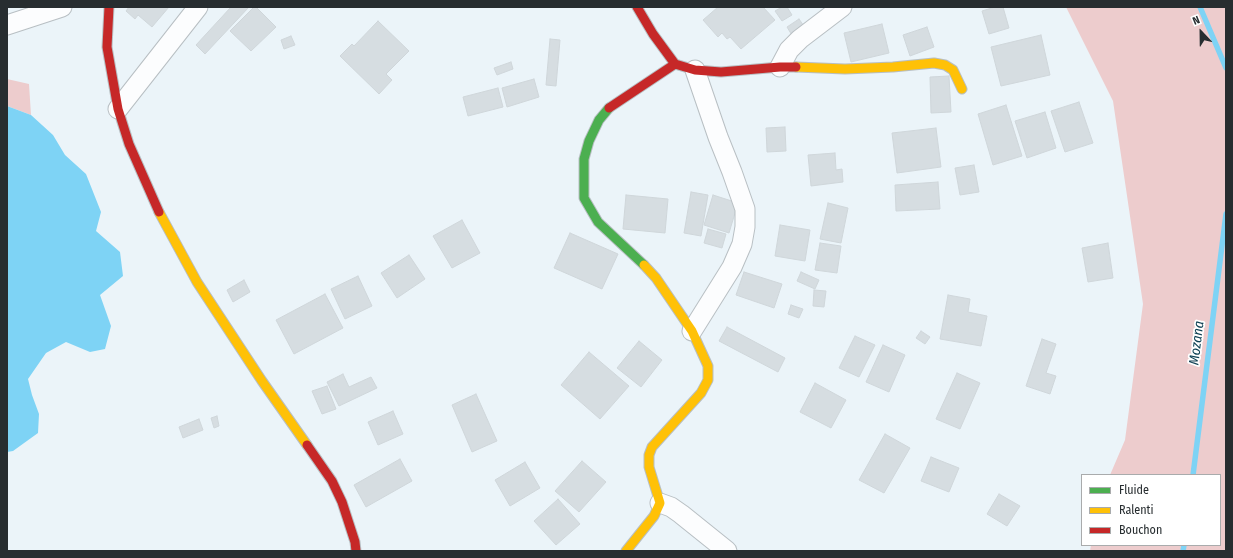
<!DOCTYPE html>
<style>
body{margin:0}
#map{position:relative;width:1233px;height:558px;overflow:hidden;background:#ebf4f9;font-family:"Fira Sans Condensed",sans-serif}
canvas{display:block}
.frame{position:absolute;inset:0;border:8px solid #272d30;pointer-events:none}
.legend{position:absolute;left:1081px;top:474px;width:140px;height:72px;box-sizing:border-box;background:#fff;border:1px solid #a9abac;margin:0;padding:5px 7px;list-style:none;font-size:12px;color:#272d30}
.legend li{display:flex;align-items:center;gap:8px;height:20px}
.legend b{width:20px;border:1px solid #a9abac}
.north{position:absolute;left:1181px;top:12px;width:40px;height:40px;-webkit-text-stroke:3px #fff;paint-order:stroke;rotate:338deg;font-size:11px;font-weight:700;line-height:16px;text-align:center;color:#272d30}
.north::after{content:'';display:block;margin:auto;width:14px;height:18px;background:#272d30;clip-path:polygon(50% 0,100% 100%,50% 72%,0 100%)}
</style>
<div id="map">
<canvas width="1233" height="558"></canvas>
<div class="frame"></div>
<ul class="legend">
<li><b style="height:5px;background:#4caf50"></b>Fluide</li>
<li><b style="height:5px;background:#ffc107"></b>Ralenti</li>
<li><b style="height:5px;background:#c62828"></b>Bouchon</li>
</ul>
<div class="north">N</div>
</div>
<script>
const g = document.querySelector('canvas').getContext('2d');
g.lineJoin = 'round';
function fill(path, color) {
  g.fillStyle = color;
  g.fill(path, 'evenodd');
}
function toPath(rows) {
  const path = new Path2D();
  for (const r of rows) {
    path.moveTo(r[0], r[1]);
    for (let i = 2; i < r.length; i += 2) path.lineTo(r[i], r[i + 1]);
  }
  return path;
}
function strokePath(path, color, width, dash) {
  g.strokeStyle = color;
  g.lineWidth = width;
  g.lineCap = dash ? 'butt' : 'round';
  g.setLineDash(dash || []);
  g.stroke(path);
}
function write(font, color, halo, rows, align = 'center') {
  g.font = font + ' "Fira Sans Condensed",sans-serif';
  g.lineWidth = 3.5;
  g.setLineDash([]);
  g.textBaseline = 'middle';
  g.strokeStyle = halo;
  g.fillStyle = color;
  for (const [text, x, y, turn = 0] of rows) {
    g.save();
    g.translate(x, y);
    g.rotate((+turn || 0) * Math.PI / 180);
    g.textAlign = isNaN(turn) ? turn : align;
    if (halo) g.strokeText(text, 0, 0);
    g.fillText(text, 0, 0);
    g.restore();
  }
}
fill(toPath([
 [1066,7,1226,7,1226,551,1090,551,1091,545,1220,545,1220,475,1110,475,1125,440,1143,304,1113,101],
 [7,79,29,84,31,115,7,106]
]), '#edcccd');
fill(toPath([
 [7,106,31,115,53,135,65,155,86,174,101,212,96,231,120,252,123,276,100,295,111,326,105,349,90,352,66,342,46,353,28,379,32,395,39,414,38,433,13,451,7,452]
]), '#7ed3f5');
strokePath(toPath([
 [1200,7,1226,68],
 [1193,475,1226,214],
 [1183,551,1184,545]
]), '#7ed3f5', 5.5);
const building = toPath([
 [129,7,169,7,152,27,138,15,135,19,126,11,129,7],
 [231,7,249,7,205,54,196,45,231,7],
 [254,7,256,7,276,27,251,51,230,31,254,7],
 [718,7,763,7,775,20,741,49,730,37,727,39,722,33,718,37,703,20,718,7],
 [782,7,787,7,792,15,782,21,775,11,782,7],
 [995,7,1003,7,1009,28,989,34,982,11,995,7],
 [799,19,806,29,793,37,787,27,799,19],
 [378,21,409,51,386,74,392,80,379,94,340,56,352,44,354,46,378,21],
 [882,24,889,53,851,62,844,33,882,24],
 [927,27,934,47,910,56,903,35,927,27],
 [1041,35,1050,75,1001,86,991,47,1041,35],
 [291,36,295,45,284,49,281,40,291,36],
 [550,39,560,40,556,86,546,85,550,39],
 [511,62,513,69,497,75,494,68,511,62],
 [949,76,951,112,931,113,930,77,949,76],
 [534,79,539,97,507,107,502,88,534,79],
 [498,88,503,107,468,116,463,97,498,88],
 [1079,102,1093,143,1065,152,1051,111,1079,102],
 [1006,105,1022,156,993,165,978,114,1006,105],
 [1045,112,1056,148,1027,158,1015,121,1045,112],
 [785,127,786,151,767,152,766,128,785,127],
 [936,128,941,167,897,173,892,133,936,128],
 [835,153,836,170,842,169,843,182,811,186,808,155,835,153],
 [974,165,979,192,960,195,955,168,974,165],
 [938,182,940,209,896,211,895,185,938,182],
 [691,192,708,195,701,236,684,233,691,192],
 [626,195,668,199,665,233,623,229,626,195],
 [713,195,738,203,729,233,704,225,713,195],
 [828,203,848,208,841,243,820,239,828,203],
 [462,220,480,253,452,268,433,236,462,220],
 [780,225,810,230,805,261,775,256,780,225],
 [708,229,726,234,722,248,704,243,708,229],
 [570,233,618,254,602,289,554,268,570,233],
 [820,243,841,246,837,273,815,270,820,243],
 [1108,243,1113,278,1088,282,1082,248,1108,243],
 [409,255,425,279,397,298,381,273,409,255],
 [744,272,782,284,774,308,736,295,744,272],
 [801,272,819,280,815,289,797,281,801,272],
 [358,276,372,306,345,319,331,289,358,276],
 [244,280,250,292,233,302,227,290,244,280],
 [814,290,826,291,824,307,813,306,814,290],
 [325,294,343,328,294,354,276,320,325,294],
 [948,295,970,299,968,312,987,316,981,346,940,339,948,295],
 [791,305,803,309,799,318,788,314,791,305],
 [727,327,785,358,778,372,719,341,727,327],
 [921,331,930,337,925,344,916,338,921,331],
 [855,336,875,345,859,377,839,368,855,336],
 [1042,339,1056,344,1046,373,1056,376,1050,394,1026,386,1042,339],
 [639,341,662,360,641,387,617,368,639,341],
 [883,345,905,355,889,392,866,382,883,345],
 [589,352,629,386,600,419,561,385,589,352],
 [957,373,980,383,960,429,936,419,957,373],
 [343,374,349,387,371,377,377,388,339,406,327,382,343,374],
 [815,383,846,400,831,428,800,412,815,383],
 [327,386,336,409,322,414,312,391,327,386],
 [476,394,497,441,472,452,452,405,476,394],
 [393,411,403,434,378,445,368,422,393,411],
 [217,416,219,426,214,428,211,418,217,416],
 [199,419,203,430,183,438,179,427,199,419],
 [885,434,910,448,884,493,859,480,885,434],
 [931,457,959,468,949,492,921,481,931,457],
 [400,459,412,481,366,507,354,485,400,459],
 [582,461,606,482,579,512,555,491,582,461],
 [525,462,540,488,510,506,495,480,525,462],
 [999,494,1020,506,1007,526,987,514,999,494],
 [558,499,580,524,556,545,534,521,558,499]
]);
fill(building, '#d6dde1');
strokePath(building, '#cfd6da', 1);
const street = toPath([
 [7,25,62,7],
 [780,67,789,50,800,39,842,7],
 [118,109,198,7],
 [692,331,732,267,742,244,745,227,745,209,732,172,718,137,695,70],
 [660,503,671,507,681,514,727,551]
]);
const fast = toPath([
 [609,108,599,120,589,141,584,159,584,198,598,222,644,265]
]);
const slow = toPath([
 [796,67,845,69,893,67,934,63,945,65,953,70,962,89],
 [159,212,197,282,262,381,307,445],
 [626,551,654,516,660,503,649,467,649,455,652,447,701,393,708,380,708,366,692,331,656,278,644,265]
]);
const jam = toPath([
 [109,7,107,47,118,109,129,144,159,212],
 [637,7,653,34,675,64,695,70,721,72,780,67,796,67],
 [609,108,675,64],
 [307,445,332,481,342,502,355,542,356,551]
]);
strokePath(street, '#b8bfc3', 21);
strokePath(fast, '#b8bfc3', 11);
strokePath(slow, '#b8bfc3', 11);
strokePath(jam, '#b8bfc3', 11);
strokePath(street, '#fcfdfe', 19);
strokePath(fast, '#4caf50', 9);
strokePath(slow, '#ffc107', 9);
strokePath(jam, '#c62828', 9);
write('italic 14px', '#104255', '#fff', [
 ["Mozana",1197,343,-83]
]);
</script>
